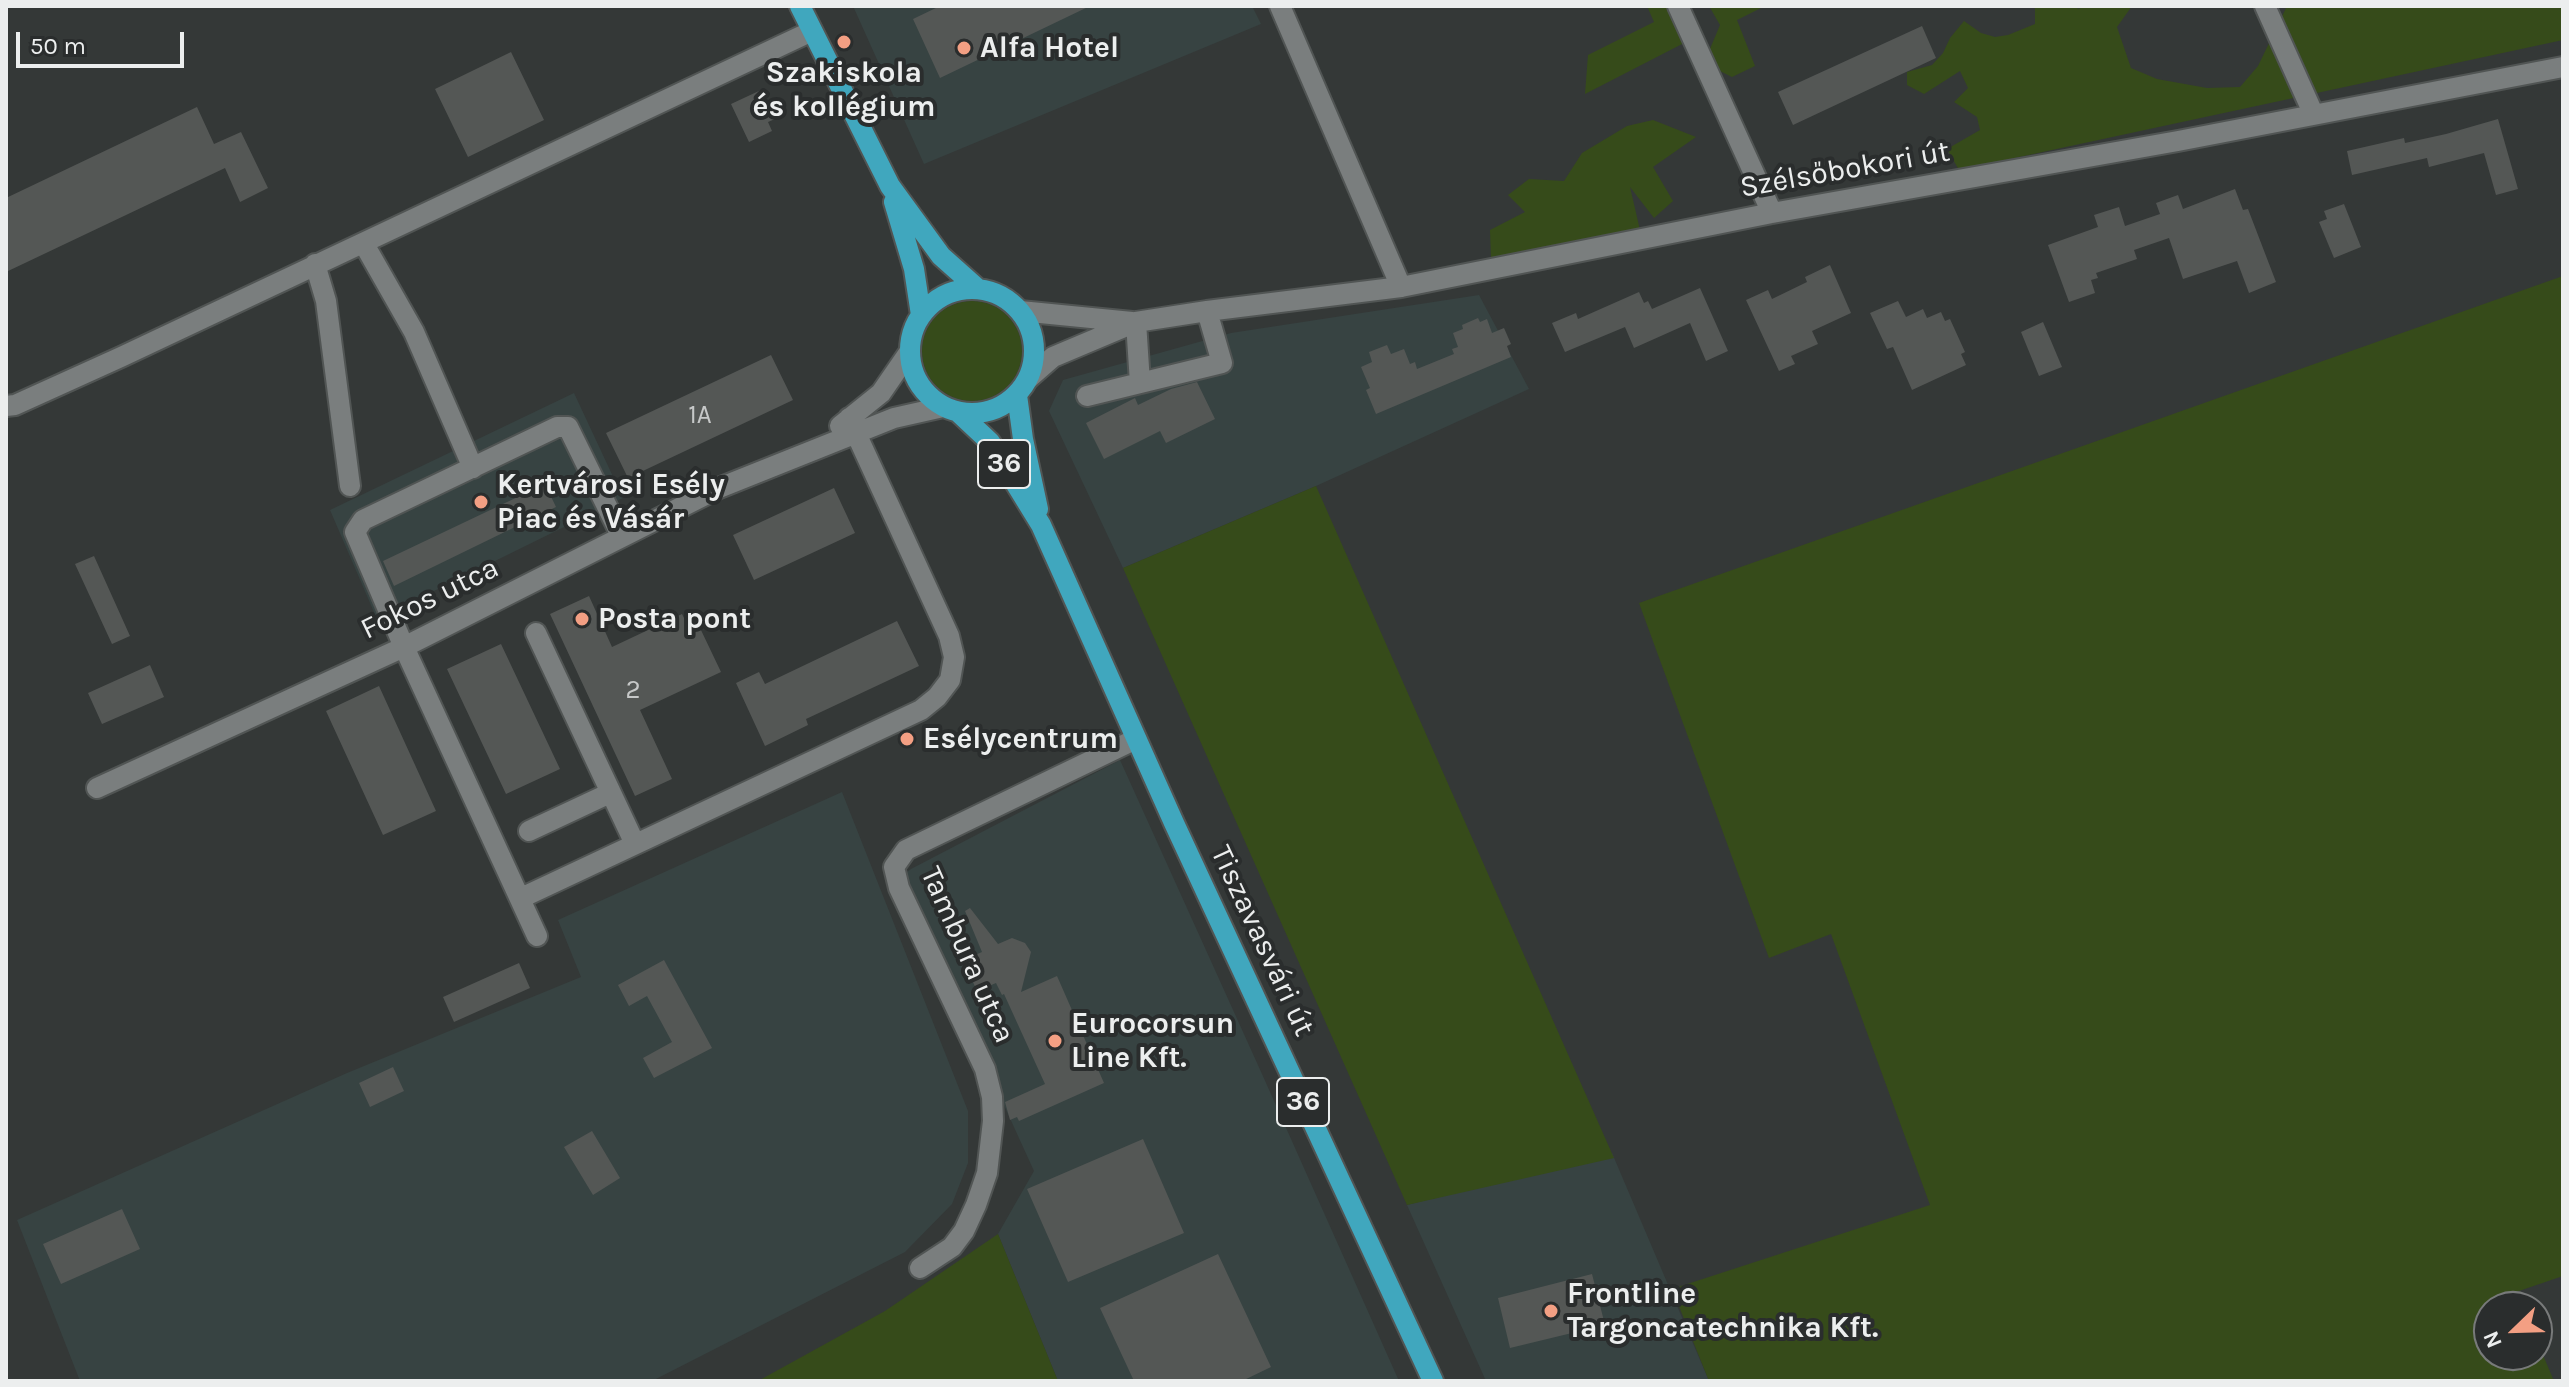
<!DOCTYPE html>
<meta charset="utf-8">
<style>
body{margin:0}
#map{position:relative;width:2569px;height:1387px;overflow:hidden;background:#343837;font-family:Karla,sans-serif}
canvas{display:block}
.frame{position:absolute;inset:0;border:8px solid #eceeee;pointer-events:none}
.north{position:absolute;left:2473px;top:1291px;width:80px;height:80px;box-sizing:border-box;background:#2a2d2d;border:2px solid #787a7a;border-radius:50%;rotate:247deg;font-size:22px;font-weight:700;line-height:32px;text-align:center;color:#eceeee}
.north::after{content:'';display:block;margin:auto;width:28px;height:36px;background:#f39f83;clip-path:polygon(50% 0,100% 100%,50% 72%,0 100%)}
.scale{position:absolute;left:16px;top:32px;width:168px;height:36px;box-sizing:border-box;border:4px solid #eceeee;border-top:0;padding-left:10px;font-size:24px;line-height:28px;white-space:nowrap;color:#eceeee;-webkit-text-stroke:6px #2a2d2d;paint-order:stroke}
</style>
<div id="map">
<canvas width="2569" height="1387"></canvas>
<div class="frame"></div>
<div class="north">N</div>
<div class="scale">50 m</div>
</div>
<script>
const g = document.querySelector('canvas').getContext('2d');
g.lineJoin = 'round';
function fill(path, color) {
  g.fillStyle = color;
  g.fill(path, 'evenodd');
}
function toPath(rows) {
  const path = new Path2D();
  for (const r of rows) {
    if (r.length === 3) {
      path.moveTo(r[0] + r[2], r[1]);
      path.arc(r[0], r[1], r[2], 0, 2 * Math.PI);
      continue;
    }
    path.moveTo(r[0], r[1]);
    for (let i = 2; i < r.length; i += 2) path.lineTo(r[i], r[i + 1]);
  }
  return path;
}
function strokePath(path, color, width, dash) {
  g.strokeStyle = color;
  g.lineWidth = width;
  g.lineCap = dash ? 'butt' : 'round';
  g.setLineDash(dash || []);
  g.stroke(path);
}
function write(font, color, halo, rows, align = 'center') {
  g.font = font + ' Karla,sans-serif';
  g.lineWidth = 8;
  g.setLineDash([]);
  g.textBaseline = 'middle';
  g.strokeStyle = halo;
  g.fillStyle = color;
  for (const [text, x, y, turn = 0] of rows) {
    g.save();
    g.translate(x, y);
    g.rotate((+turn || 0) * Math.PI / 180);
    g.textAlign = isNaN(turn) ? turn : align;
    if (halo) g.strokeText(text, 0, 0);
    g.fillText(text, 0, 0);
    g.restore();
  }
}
fill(toPath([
 [853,6,1252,6,1261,24,924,164],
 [1479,295,1529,389,1316,486,1123,568,1049,411,1063,380,1231,333],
 [574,393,623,498,377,619,330,510],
 [1120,760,1262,1074,1399,1381,1058,1381,998,1234,1034,1171,900,877,911,869],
 [842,792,968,1111,968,1163,952,1204,905,1252,652,1381,80,1381,17,1220,347,1073,581,977,558,920],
 [1612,1153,1709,1381,1486,1381,1407,1205]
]), '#374342');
fill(toPath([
 [1647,6,1670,6,1686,42,1585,94,1588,55,1654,22],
 [1709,6,1765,6,1737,20,1755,66,1732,77,1704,63,1720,25],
 [2035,6,2076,6,2078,9,2085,6,2132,6,2117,27,2131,68,2157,79,2207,88,2240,87,2258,66,2287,6,2563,6,2563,40,1959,170,1947,149,1980,130,1977,117,1954,102,1968,88,1960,71,1924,94,1907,85,1907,72,1932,65,1943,53,1950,38,1964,21,1981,33,1995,37,2008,35,2035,24],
 [1653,120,1696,137,1653,167,1673,201,1654,218,1630,187,1640,230,1491,259,1490,230,1525,212,1508,195,1529,179,1564,181,1582,153,1627,126],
 [2563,276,2563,1276,2516,1292,2522,1307,2489,1307,2489,1355,2537,1355,2537,1341,2554,1381,1709,1381,1672,1289,1930,1205,1831,934,1769,958,1639,603],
 [972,351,50],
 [1316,486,1614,1158,1407,1205,1123,568],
 [998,1234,1058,1381,758,1381,885,1311]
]), '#364b1a');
fill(toPath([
 [940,6,1090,6,940,78,913,19],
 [1922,26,1936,58,1793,125,1778,92],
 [511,52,544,120,468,157,435,89],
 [761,90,775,119,768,122,772,131,749,142,731,104],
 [197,107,214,144,241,132,268,188,240,202,225,168,6,272,6,198],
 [2498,119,2518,189,2496,195,2484,153,2429,167,2427,158,2352,175,2347,151,2404,138,2405,143,2446,134],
 [2235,189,2243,210,2248,209,2276,282,2249,293,2237,261,2183,279,2169,238,2134,250,2137,259,2096,273,2098,278,2091,280,2095,293,2069,302,2048,245,2098,227,2094,215,2119,207,2125,226,2160,214,2156,203,2178,195,2183,209],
 [2344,204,2361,247,2334,258,2319,222,2327,219,2324,211],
 [1830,265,1851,313,1812,331,1818,344,1791,356,1795,364,1779,371,1746,300,1768,290,1772,299,1807,282,1805,277],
 [1700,288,1728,351,1706,361,1690,323,1634,348,1625,327,1565,352,1552,323,1576,313,1578,319,1639,292,1644,303,1648,301,1652,309],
 [1898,301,1906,317,1923,309,1927,318,1941,312,1945,321,1950,319,1965,352,1961,354,1966,365,1912,390,1893,347,1887,349,1870,313],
 [1478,318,1480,322,1487,319,1492,333,1504,328,1511,344,1507,346,1511,357,1376,414,1366,390,1370,388,1361,367,1372,362,1369,352,1387,345,1391,354,1404,349,1410,364,1415,362,1417,369,1454,354,1452,349,1458,347,1453,333,1463,329,1462,325],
 [2043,322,2062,367,2039,376,2021,332],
 [771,355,793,400,628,478,606,433],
 [1197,382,1215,419,1166,443,1160,431,1104,459,1086,423,1135,398,1138,405,1171,389],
 [545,484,556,507,394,586,383,561],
 [834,488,855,533,754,580,733,535],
 [94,556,130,636,112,644,75,564],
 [589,596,612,647,682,614,691,632,700,628,721,672,640,710,672,779,635,796,550,614],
 [897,621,919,666,806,719,808,725,765,746,736,683,759,672,765,684],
 [501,644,560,769,506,794,447,669],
 [150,665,164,697,102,724,88,693],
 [379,686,436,811,383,835,326,711],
 [970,908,998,944,1012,938,1025,943,1031,952,1021,992,1057,976,1104,1083,1019,1121,1017,1117,1010,1120,1005,1102,1045,1084,1004,994,1002,995,996,983,977,991,963,960,982,952,965,911],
 [664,960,712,1048,654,1078,643,1058,672,1042,647,996,629,1006,618,985],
 [519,963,530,988,454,1022,443,997],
 [393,1067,404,1091,370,1107,359,1083],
 [592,1131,620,1178,593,1195,564,1147],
 [1143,1139,1184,1233,1068,1282,1027,1189],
 [122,1209,140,1249,61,1284,43,1244],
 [1218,1254,1271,1367,1242,1381,1134,1381,1100,1308],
 [1592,1274,1605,1325,1510,1348,1498,1298]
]), '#545755');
const minor = toPath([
 [1280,6,1401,287],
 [1678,6,1772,213],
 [2265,6,2313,113],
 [364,244,414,332,473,468],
 [315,264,326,301,350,486],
 [1020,311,1132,322],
 [1136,322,1140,383],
 [1029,378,1053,357,1136,322,1207,311,1401,287,1772,213,2178,141,2563,67],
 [1087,396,1222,363,1207,311],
 [6,406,15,405,121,357,812,31],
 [840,426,881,393,910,351],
 [536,633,635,844],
 [97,788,404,647,719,488,894,418,943,407],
 [529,831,610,793],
 [521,898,921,710,937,697,950,680,954,657,949,636,849,418],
 [537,936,404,647,355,532,363,520,557,427,568,427,622,537],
 [920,1268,952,1247,964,1231,976,1205,987,1173,993,1121,992,1097,985,1069,899,888,894,867,906,850,1136,739]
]);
const major = toPath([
 [800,6,890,186,941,256,978,289],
 [894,202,914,269,921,315],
 [972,351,62],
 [1017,395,1023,439,1038,509],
 [958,412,990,442,1041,525,1174,823,1433,1381]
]);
strokePath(minor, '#515554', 24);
strokePath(major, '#515554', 24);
strokePath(minor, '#7a7e7e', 20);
strokePath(major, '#40a7be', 20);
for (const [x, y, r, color] of [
 [844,42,8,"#f39f83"],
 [964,48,8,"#f39f83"],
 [481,502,8,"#f39f83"],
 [582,619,8,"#f39f83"],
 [907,739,8,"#f39f83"],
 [1055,1041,8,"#f39f83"],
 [1551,1311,8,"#f39f83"]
]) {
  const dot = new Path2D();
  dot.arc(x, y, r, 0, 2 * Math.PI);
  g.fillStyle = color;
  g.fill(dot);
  strokePath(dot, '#2a2d2d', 3);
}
write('26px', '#c6c8c8', null, [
 ["1A",700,416],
 ["2",633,691]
]);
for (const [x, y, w] of [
 [1004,464,52],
 [1303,1102,52]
]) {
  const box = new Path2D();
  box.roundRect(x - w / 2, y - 24, w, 48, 6);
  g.fillStyle = '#2a2d2d';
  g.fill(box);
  strokePath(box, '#eceeee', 2);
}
write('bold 28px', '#eceeee', null, [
 ["36",1004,464],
 ["36",1303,1102]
]);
write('bold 30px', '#eceeee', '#2a2d2d', [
 ["Alfa Hotel",980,48],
 ["Szakiskola",844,73,"center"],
 ["és kollégium",844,107,"center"],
 ["Kertvárosi Esély",497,485],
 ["Piac és Vásár",497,519],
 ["Posta pont",598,619],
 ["Esélycentrum",923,739],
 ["Eurocorsun",1071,1024],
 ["Line Kft.",1071,1058],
 ["Frontline",1567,1294],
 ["Targoncatechnika Kft.",1567,1328]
], 'left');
write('30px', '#eceeee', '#2a2d2d', [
 ["Szélsőbokori út",1845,170,-10],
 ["Fokos utca",430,599,-26],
 ["Tiszavasvári út",1262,941,65],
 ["Tambura utca",967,955,66]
]);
</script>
